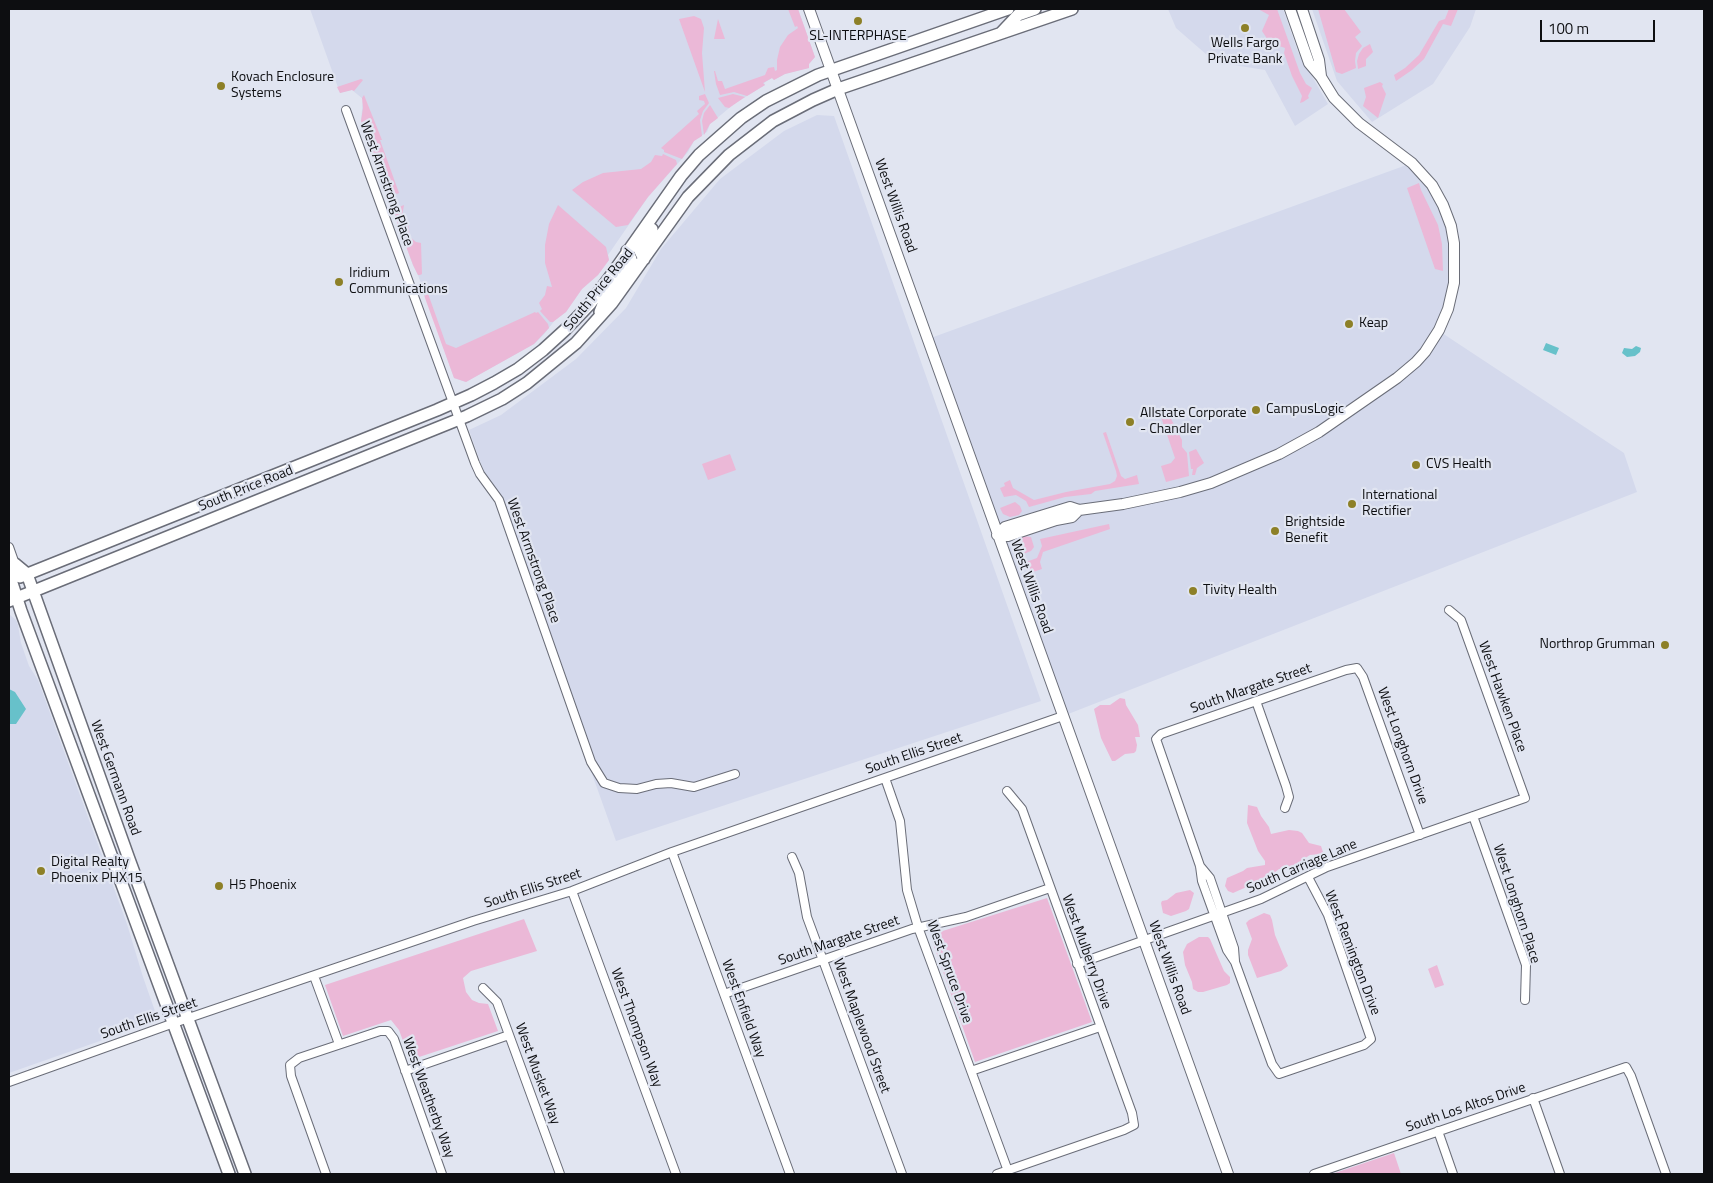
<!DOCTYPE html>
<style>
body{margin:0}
#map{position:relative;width:1713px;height:1183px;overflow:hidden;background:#e1e5f1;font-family:"Titillium Web",sans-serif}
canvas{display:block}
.frame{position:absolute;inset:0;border:10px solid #0d0e11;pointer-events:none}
.scale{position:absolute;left:1540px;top:20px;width:115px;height:22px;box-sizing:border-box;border:2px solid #0d0e11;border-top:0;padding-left:6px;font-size:15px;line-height:18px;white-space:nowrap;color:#0d0e11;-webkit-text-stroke:4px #e1e5f1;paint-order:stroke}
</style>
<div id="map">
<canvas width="1713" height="1183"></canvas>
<div class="frame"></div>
<div class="scale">100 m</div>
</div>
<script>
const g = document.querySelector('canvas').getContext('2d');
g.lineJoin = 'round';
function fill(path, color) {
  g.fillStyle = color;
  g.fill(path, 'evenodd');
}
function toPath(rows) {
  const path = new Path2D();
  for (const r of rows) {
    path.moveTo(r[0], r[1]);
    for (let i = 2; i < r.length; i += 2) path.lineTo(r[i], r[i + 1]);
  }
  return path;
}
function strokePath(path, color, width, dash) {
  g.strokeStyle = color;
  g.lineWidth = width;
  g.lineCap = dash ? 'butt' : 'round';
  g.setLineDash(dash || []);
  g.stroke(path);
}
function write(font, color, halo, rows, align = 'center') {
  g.font = font + ' "Titillium Web",sans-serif';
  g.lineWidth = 4.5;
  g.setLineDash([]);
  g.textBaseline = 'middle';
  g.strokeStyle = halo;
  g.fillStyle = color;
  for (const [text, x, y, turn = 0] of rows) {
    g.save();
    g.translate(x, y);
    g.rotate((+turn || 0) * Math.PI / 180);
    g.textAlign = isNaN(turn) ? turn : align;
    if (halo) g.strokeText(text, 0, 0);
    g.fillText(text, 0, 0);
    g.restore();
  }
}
fill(toPath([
 [310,9,798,9,815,57,809,64,809,68,785,74,774,80,772,78,764,83,765,85,734,104,710,124,707,132,694,141,688,152,648,197,608,255,609,260,598,275,582,289,566,312,555,320,545,333,534,344,466,382,454,378,418,275,413,265,397,222,394,209,361,121,363,99,352,90,340,93],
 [1168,9,1283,9,1298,52,1328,104,1295,126,1265,70,1215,62,1176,28],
 [1312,9,1476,9,1470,27,1433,84,1372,122,1337,81],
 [817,115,834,116,1041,701,616,841,469,430,501,415,576,359,626,308,661,249,720,179,784,131],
 [1412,163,1443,205,1455,256,1439,331,1624,453,1637,492,1063,716,928,339],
 [9,614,16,620,18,625,21,643,29,666,38,680,127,924,143,977,156,1014,151,1023,9,1073]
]), '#d4d9ec');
fill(toPath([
 [788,9,798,9,815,57,809,64,809,68,785,74,774,80,772,78,763,83,765,85,747,96,734,92,720,95,716,84,714,71,715,71,718,81,722,81,725,89,765,75,768,68,774,67,775,71,777,70,777,60,780,47,788,35,798,28,797,26,795,27],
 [1258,9,1277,9,1300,73,1306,84,1312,88,1308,96,1309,98,1303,102,1300,103,1302,96,1292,76,1284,53,1285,48,1279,46,1279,45,1272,46,1262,31,1269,15],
 [1318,9,1344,9,1361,32,1355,37,1362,46,1356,53,1355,61,1356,68,1342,74,1336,72],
 [1449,9,1458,9,1451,26,1443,24,1424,59,1412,70,1396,81,1394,75,1405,68,1419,55,1439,21,1445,19],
 [694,16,701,19,704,28,702,53,705,92,679,19],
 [718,19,725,39,714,39],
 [1370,44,1373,52,1366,59,1366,66,1358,69,1357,61,1359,54,1363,48],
 [361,79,363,80,354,91,352,90,340,93,337,87],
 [1380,82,1383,84,1382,86,1386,94,1378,118,1363,106,1366,97,1364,88],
 [705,94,709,103,703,111,700,120,702,136,694,141,682,159,664,152,664,150,661,148,699,114,697,111,705,104,704,101,699,100,699,96],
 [733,94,745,97,729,108,725,107,718,98],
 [364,95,382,140,380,140,399,193,397,194,390,190,387,191,384,185,361,121,363,108,362,98],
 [710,105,718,118,710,124,704,135,702,121,704,113],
 [663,154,676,160,677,164,648,197,628,225,616,227,572,190,583,182,603,173,641,169,651,162,655,155,662,156],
 [1419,183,1421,190,1438,225,1442,244,1443,271,1435,269,1407,188],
 [404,205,401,222,408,224,410,237,416,242,421,243,422,274,420,275,418,275,413,265,397,222,394,209],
 [558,205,606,247,609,260,598,275,582,289,566,312,553,322,550,322,540,311,542,309,539,303,545,295,547,286,552,287,545,263,545,245,549,224],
 [426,284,426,288,446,344,456,348,535,312,536,313,538,312,548,324,549,328,534,344,466,382,454,378,425,298,422,287],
 [1169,415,1182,440,1182,447,1187,453,1189,476,1166,482,1161,466,1171,463,1175,458,1161,417],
 [1106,432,1121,476,1125,479,1137,475,1139,484,1095,491,1091,494,1065,497,1029,507,1026,501,1016,495,1004,497,1000,488,1005,486,1004,483,1010,480,1013,488,1034,500,1066,492,1110,484,1115,481,1117,476,1116,471,1103,433],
 [1196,449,1204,463,1197,468,1195,475,1192,475,1193,469,1191,469,1189,452],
 [730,454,736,470,708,480,702,464],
 [1015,502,1020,506,1022,511,1019,515,1010,517,1003,514,1000,508],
 [1109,524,1110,529,1043,552,1040,562,1042,569,1030,573,1026,562,1037,558,1042,546,1040,539],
 [1023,536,1031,537,1034,547,1031,551,1018,556,1015,546,1018,539],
 [1120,698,1125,699,1126,705,1138,725,1140,737,1135,737,1137,745,1136,751,1134,753,1125,754,1115,761,1112,761,1101,738,1094,709,1100,705,1110,705],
 [1248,805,1257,807,1261,816,1269,827,1271,834,1289,830,1298,831,1302,833,1309,843,1321,846,1323,852,1321,854,1310,855,1291,867,1279,869,1269,877,1233,893,1228,891,1225,886,1227,878,1243,871,1247,868,1265,865,1265,861,1258,851,1247,823],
 [1190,890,1194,893,1189,909,1186,911,1171,916,1163,913,1161,903,1162,901,1167,900,1176,893],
 [1047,898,1092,1022,975,1062,930,935],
 [1264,913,1270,915,1272,920,1275,935,1288,966,1281,971,1257,978,1248,955,1248,950,1252,939,1246,923,1249,920],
 [524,919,537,951,471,971,463,978,466,992,472,1000,479,1003,488,1004,498,1031,410,1060,399,1030,391,1020,343,1036,325,985],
 [1199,937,1208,937,1210,939,1224,971,1230,977,1230,983,1227,985,1203,992,1198,992,1193,989,1192,982,1185,965,1183,952,1187,944],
 [1437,965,1444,985,1435,988,1428,969],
 [1394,1153,1401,1174,1332,1174]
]), '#ebb8d7');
fill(toPath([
 [1546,343,1559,348,1556,355,1543,350],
 [1636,346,1641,348,1640,352,1635,356,1627,357,1622,353,1624,348,1632,349],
 [9,689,15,692,26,709,16,724,9,724]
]), '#67c1ca');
const minor = toPath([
 [346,110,475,463,480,474,499,500,591,762,604,783,619,788,637,789,656,784,671,783,694,787,735,774],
 [9,547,15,564],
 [1256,701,1286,786,1289,797,1285,808],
 [885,778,900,821,907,890,918,927,1008,1171],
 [1473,816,1526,965,1525,1000],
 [672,852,790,1174],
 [792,857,799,873,807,917,902,1174],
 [1200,866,1210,878,1234,948,1235,961],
 [1308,877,1328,915,1371,1039,1364,1045,1279,1074,1272,1064,1235,962,1227,950,1202,881,1200,866,1156,739,1161,734,1346,670,1357,668,1363,677,1420,835],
 [572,891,676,1174],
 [1077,964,1261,899,1327,867,1525,798,1461,620,1449,610],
 [314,976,339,1044],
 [483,988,497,1002,560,1174],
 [724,994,912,929,966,917,1050,888],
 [405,1071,509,1035],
 [971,1071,1100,1027],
 [9,1082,174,1023,473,921,572,891,672,852,1063,716],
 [1533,1098,1560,1174],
 [1438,1131,1453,1174],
 [326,1174,291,1076,290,1065,299,1058,380,1031,388,1031,394,1039,442,1174],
 [997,1174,1124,1130,1134,1125,1132,1113,1022,809,1007,791],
 [1314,1174,1626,1067,1631,1076,1666,1174]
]);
const tertiary = toPath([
 [809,9,1228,1174],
 [1302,9,1319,60,1321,76],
 [997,535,1005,527,1070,507,1079,510,1123,504,1180,492,1211,483,1279,454,1319,432,1397,378,1416,362,1425,352,1439,330,1448,309,1454,283,1454,243,1451,226,1443,205,1432,185,1412,163,1359,123,1334,98,1321,77,1309,63,1290,9],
 [997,535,1008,536,1056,520,1072,517,1079,510]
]);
const secondary = toPath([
 [1002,32,1018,15,1035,9],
 [644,259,640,251,644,241,652,229],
 [600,312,606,297,630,262,631,259,627,251],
 [20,577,437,410,471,395,494,383,518,369,543,350,566,329,590,304,610,277,681,176,699,155,741,118,766,101,818,75,1008,9],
 [9,601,467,416,502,399,527,383,576,343,612,303,688,197,729,155,773,121,813,100,838,89,1072,9],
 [229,1174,21,611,11,580,15,564,27,574,129,859,245,1174]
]);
strokePath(minor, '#6a6d78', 10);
strokePath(tertiary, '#6a6d78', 12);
strokePath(secondary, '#6a6d78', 14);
strokePath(minor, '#fff', 8);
strokePath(tertiary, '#fff', 10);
strokePath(secondary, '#fff', 11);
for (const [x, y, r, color] of [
 [858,21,5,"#8d8027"],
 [1245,28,5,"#8d8027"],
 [221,86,5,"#8d8027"],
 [339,282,5,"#8d8027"],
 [1349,324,5,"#8d8027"],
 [1256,410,5,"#8d8027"],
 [1130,422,5,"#8d8027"],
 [1416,465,5,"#8d8027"],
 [1352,504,5,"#8d8027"],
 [1275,531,5,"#8d8027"],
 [1193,591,5,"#8d8027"],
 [1665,645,5,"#8d8027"],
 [41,871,5,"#8d8027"],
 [219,886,5,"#8d8027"]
]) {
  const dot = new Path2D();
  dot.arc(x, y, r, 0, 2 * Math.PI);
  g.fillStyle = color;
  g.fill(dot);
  strokePath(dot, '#e1e5f1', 2);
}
write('14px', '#0d0e11', '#e1e5f1', [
 ["SL-INTERPHASE",858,37,"center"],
 ["Wells Fargo",1245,44,"center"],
 ["Private Bank",1245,60,"center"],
 ["Kovach Enclosure",231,78],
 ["Systems",231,94],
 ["Iridium",349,274],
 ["Communications",349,290],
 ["Keap",1359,324],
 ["CampusLogic",1266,410],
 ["Allstate Corporate",1140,414],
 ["- Chandler",1140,430],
 ["CVS Health",1426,465],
 ["International",1362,496],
 ["Rectifier",1362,512],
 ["Brightside",1285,523],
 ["Benefit",1285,539],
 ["Tivity Health",1203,591],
 ["Northrop Grumman",1655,645,"right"],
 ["Digital Realty",51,863],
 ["Phoenix PHX15",51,879],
 ["H5 Phoenix",229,886]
], 'left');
write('14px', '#0d0e11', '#e1e5f1', [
 ["West Armstrong Place",386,184,70],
 ["West Willis Road",895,206,70],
 ["South Price Road",599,290,-51],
 ["South Price Road",246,489,-22],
 ["West Armstrong Place",533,561,70],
 ["West Willis Road",1031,587,70],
 ["South Margate Street",1251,689,-19],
 ["West Hawken Place",1502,697,70],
 ["West Longhorn Drive",1402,746,70],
 ["South Ellis Street",914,754,-19],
 ["West Germann Road",115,778,70],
 ["South Carriage Lane",1302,867,-23],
 ["South Ellis Street",533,889,-18],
 ["West Longhorn Place",1516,904,72],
 ["South Margate Street",839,941,-19],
 ["West Mulberry Drive",1086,952,70],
 ["West Remington Drive",1352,953,69],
 ["West Willis Road",1169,968,70],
 ["West Spruce Drive",949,972,70],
 ["West Enfield Way",743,1009,70],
 ["South Ellis Street",149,1019,-19],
 ["West Maplewood Street",861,1026,70],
 ["West Thompson Way",636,1028,70],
 ["West Musket Way",537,1074,70],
 ["West Weatherby Way",428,1098,70],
 ["South Los Altos Drive",1466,1108,-19]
]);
</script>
